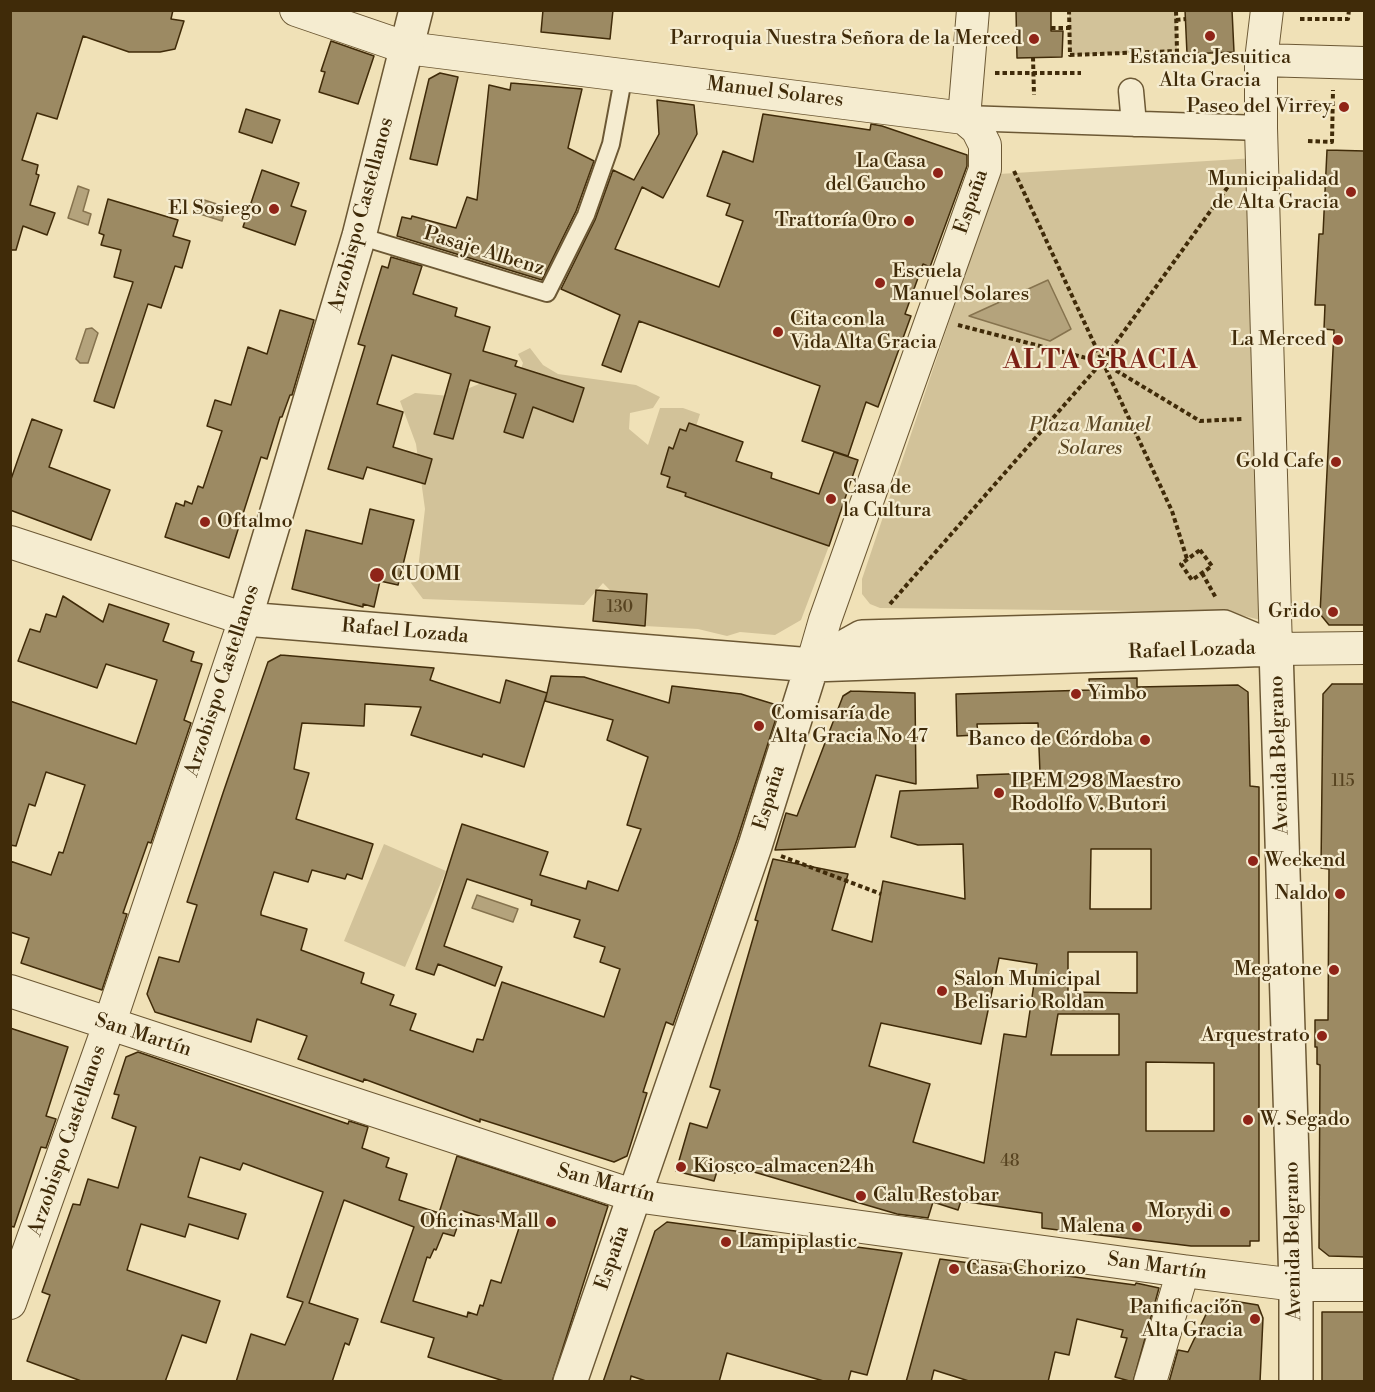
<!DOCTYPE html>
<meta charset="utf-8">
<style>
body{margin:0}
#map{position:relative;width:1375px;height:1392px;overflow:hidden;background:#f0e1b7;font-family:"Libre Bodoni",serif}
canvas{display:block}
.frame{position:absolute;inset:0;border:12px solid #402b09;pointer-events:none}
</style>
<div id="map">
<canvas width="1375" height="1392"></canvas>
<div class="frame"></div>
</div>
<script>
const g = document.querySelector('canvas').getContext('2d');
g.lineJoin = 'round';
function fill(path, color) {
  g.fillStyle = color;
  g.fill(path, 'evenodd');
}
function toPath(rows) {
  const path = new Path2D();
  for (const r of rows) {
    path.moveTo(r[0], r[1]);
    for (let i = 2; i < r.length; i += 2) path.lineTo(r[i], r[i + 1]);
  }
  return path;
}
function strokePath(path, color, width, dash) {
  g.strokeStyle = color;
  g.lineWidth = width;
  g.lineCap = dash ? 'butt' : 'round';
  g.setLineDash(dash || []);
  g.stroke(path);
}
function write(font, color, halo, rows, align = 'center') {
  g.font = font + ' "Libre Bodoni",serif';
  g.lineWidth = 4.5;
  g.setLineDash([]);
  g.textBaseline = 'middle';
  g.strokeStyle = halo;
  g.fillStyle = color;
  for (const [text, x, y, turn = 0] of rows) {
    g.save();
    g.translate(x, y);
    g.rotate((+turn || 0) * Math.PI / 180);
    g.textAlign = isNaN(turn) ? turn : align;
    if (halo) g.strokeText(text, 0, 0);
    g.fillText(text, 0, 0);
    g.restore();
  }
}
fill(toPath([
 [1069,11,1176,11,1177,51,1070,55],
 [1255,158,1268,622,1229,612,880,608,870,604,862,594,862,579,999,174],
 [530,348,543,365,558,374,636,385,660,397,653,408,630,413,629,429,648,445,660,408,683,408,700,414,692,439,737,515,829,546,801,620,775,635,740,632,727,636,698,629,645,626,603,583,584,605,423,599,411,583,418,569,425,509,416,444,400,401,415,393,450,396,496,377,518,378,523,363,518,354],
 [384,844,446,871,405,967,344,941]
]), '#d2c299');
const water = toPath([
 [78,186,89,190,83,211,91,214,88,225,68,218,78,186],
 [198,198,226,207,222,221,194,212,198,198],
 [1048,280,1071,329,1050,341,969,316,1048,280],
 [92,328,98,333,88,363,80,363,76,359,86,329,92,328],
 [477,895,518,909,513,922,472,908,477,895]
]);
fill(water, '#b4a37c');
strokePath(water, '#86734e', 1.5);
const building = toPath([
 [10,10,173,10,171,19,184,21,175,49,160,52,129,52,83,36,57,119,37,113,22,160,38,165,36,174,39,175,30,205,55,213,47,235,23,226,16,250,10,250,10,10],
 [543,10,613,10,610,39,541,32,543,10],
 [1016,10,1051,10,1051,31,1063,31,1062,57,1017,58,1016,10],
 [1185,10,1232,10,1234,52,1187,54,1185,10],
 [331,41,374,56,358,104,319,92,325,72,321,71,331,41],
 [440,73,458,77,437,165,410,159,429,79,440,73],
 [511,83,582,89,568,148,594,161,576,211,542,280,397,236,402,217,411,219,412,216,456,228,467,197,477,200,489,85,510,90,511,83],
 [657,100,694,105,697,134,663,198,642,187,615,249,719,287,743,221,726,215,730,204,707,196,723,151,753,162,763,114,870,130,871,124,882,126,967,155,967,166,930,267,923,264,905,314,911,316,878,407,866,402,848,456,802,441,820,386,639,321,621,372,602,365,620,315,561,289,595,220,613,170,634,180,659,134,657,100],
 [246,109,280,120,272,143,239,132,246,109],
 [1327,150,1365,151,1365,625,1329,625,1320,614,1334,330,1324,329,1325,305,1315,305,1319,234,1323,234,1327,150],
 [262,170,299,183,291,206,306,211,295,245,243,227,262,170],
 [108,199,178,220,173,236,190,241,182,268,175,266,161,308,148,304,114,408,94,401,133,282,114,277,121,250,101,245,104,235,99,233,108,199],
 [391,257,422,266,413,294,457,308,455,316,490,327,483,351,517,361,515,366,584,388,573,422,533,407,523,438,504,432,516,394,470,380,453,439,434,434,451,374,392,355,377,404,403,412,393,447,432,459,425,484,367,467,363,479,328,469,365,346,358,344,382,266,388,268,391,257],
 [280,310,314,320,292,395,290,395,282,417,280,417,267,459,261,457,229,558,165,537,176,503,184,506,185,501,192,504,198,486,203,488,222,431,207,426,215,400,231,405,248,347,267,354,280,310],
 [32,419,62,430,49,467,110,490,91,540,10,510,10,482,32,419],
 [689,423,743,442,736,461,772,473,771,478,819,494,834,452,858,460,829,546,685,496,686,493,667,487,670,477,661,474,669,447,673,449,680,429,686,431,689,423],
 [370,509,414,520,398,585,380,581,374,607,363,604,363,607,292,589,306,530,362,544,370,509],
 [596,590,647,594,645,626,593,621,596,590],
 [63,596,103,622,109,604,169,624,163,641,194,652,191,661,202,664,184,720,191,723,151,843,148,842,123,913,127,914,102,990,21,963,29,938,10,932,10,861,51,875,59,852,63,853,85,785,46,772,35,806,29,804,16,846,10,845,10,701,136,744,157,680,106,664,97,688,18,661,30,629,40,632,46,614,56,617,63,596],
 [281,655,434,668,430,680,500,703,506,680,547,693,551,676,584,677,669,703,672,686,741,694,780,706,737,840,673,1025,666,1022,643,1092,647,1093,627,1156,614,1162,480,1119,480,1122,364,1079,363,1082,298,1059,307,1036,257,1019,251,1042,155,1012,147,994,159,957,179,962,197,905,187,902,223,793,268,662,281,655],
 [547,693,545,701,613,720,607,740,648,757,627,825,641,829,618,891,588,881,586,889,540,875,548,852,462,824,416,969,434,975,438,964,495,986,502,967,444,946,467,879,532,900,531,905,580,920,574,937,605,947,600,962,620,969,604,1017,502,982,483,1040,477,1039,473,1052,410,1030,416,1014,390,1005,394,995,361,983,364,973,301,950,307,929,261,915,261,912,274,872,308,882,312,870,345,879,347,874,362,879,373,844,296,819,309,773,294,769,302,723,364,726,365,704,421,707,411,735,482,757,483,754,524,767,547,693],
 [1137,678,1137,687,1238,685,1248,692,1250,786,1259,787,1259,1241,1250,1241,1250,1246,1191,1246,1042,1228,1042,1213,961,1201,958,1210,933,1202,928,1218,897,1214,737,1167,735,1173,718,1168,714,1181,676,1171,690,1123,707,1128,720,1090,710,1087,758,921,755,920,773,859,848,874,832,930,872,942,883,881,965,899,963,844,918,845,891,837,900,791,978,788,977,775,1040,773,1038,723,977,724,978,735,957,736,956,694,1090,690,1089,679,1137,678],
 [1091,849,1151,849,1151,909,1090,909,1091,849],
 [1068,952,1137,952,1137,993,1068,992,1068,952],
 [999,958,1037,964,1026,1037,1004,1034,984,1163,913,1142,930,1084,869,1066,881,1023,981,1044,999,958],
 [1058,1014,1119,1014,1119,1055,1051,1055,1058,1014],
 [1146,1062,1214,1063,1214,1131,1146,1131,1146,1062],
 [1332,684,1365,684,1365,1257,1329,1256,1319,1248,1320,1065,1317,1064,1317,1047,1315,1047,1315,1020,1328,1020,1329,869,1321,868,1323,694,1332,684],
 [851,691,915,693,916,784,876,775,855,847,775,850,786,813,797,816,843,696,851,691],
 [10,1028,68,1047,46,1116,56,1119,46,1148,41,1147,14,1227,10,1226,10,1028],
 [138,1052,348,1124,349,1121,368,1127,362,1148,389,1158,386,1167,407,1174,399,1200,439,1213,457,1156,608,1206,552,1382,507,1382,428,1357,434,1338,381,1322,414,1227,344,1200,309,1303,358,1319,349,1345,345,1343,332,1382,236,1382,251,1334,285,1345,303,1302,287,1297,323,1192,243,1163,240,1170,200,1157,188,1197,246,1214,238,1239,189,1224,185,1237,141,1224,127,1270,220,1301,206,1343,182,1335,165,1382,84,1382,27,1361,50,1295,42,1292,73,1204,80,1205,88,1179,118,1188,136,1127,112,1118,119,1095,114,1094,126,1057,138,1052],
 [463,1211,519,1228,501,1283,491,1280,483,1306,480,1305,477,1315,468,1312,467,1317,413,1301,427,1257,430,1258,434,1249,436,1250,443,1233,454,1236,463,1211],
 [667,1222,902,1253,867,1375,851,1371,848,1382,827,1382,727,1353,719,1382,649,1382,631,1376,630,1382,603,1382,655,1231,667,1222],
 [940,1259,1135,1285,1136,1283,1159,1288,1133,1382,1115,1377,1127,1338,1121,1337,1123,1330,1077,1319,1069,1355,1055,1352,1048,1382,972,1382,934,1370,931,1382,906,1382,940,1259],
 [1221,1299,1258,1305,1263,1318,1260,1382,1169,1382,1178,1350,1188,1352,1210,1306,1221,1299],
 [1322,1312,1365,1312,1365,1382,1322,1382,1322,1312]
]);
fill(building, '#9c8a63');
strokePath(building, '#402b09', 1.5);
const service = toPath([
 [359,236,547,293,586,215,611,144,624,74]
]);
const pedestrian = toPath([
 [1131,91,1134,124],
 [964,118,1261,128]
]);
const minor = toPath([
 [296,10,407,48,964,118,977,129,985,145,985,169,825,620,812,665],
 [1267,10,1261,60,1261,128,1276,649,1364,648],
 [1261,60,1364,63],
 [964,118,973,10],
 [10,542,245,619,109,1025,10,1303],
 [10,991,635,1196,1183,1271,1296,1285,1364,1285],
 [1150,1382,1183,1271]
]);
const tertiary = toPath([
 [416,10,359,236,245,619,812,665,1276,649],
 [1276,649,1296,1285,1296,1382],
 [819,661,862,637,1224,627,1267,645],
 [570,1382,755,846,812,665]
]);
strokePath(service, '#6c5834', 20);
strokePath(pedestrian, '#6c5834', 27);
strokePath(minor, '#6c5834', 34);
strokePath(tertiary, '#6c5834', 36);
strokePath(toPath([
 [1069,10,1070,55,1177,51,1176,10],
 [1300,19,1348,19,1349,10],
 [1176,20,1186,19],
 [1051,28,1070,28],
 [1033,57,1034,95],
 [995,73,1081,73],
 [1307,102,1333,104],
 [1308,141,1332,142,1333,90],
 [1014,171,1172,511,1187,559],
 [958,325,1102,362,1200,421,1242,419],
 [1200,550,1212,566,1192,580,1181,564,1200,550],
 [1202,573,1216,598],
 [890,604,1102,362,1232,181],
 [781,856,881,894]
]), '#402b09', 4, [4.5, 3]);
strokePath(service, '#f5ecd0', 16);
strokePath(pedestrian, '#f5ecd0', 24);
strokePath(minor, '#f5ecd0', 32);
strokePath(tertiary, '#f5ecd0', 33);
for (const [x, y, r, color] of [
 [1210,36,6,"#8f2418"],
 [1034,39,6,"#8f2418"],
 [1344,107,6,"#8f2418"],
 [938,173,6,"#8f2418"],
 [1351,192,6,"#8f2418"],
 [274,209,6,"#8f2418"],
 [909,221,6,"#8f2418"],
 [880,283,6,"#8f2418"],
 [778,332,6,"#8f2418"],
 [1338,340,6,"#8f2418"],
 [1336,462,6,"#8f2418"],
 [831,499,6,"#8f2418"],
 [205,522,6,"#8f2418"],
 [377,575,8,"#8f2418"],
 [1333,612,6,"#8f2418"],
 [1076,694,6,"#8f2418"],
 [759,726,6,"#8f2418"],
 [1145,740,6,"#8f2418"],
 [999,793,6,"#8f2418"],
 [1253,861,6,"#8f2418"],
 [1340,894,6,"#8f2418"],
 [1334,970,6,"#8f2418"],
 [942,991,6,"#8f2418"],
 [1322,1036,6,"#8f2418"],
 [1248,1120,6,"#8f2418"],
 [681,1167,6,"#8f2418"],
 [861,1196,6,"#8f2418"],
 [1225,1212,6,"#8f2418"],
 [551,1222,6,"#8f2418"],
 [1137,1227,6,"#8f2418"],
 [726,1242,6,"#8f2418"],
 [954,1269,6,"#8f2418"],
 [1255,1319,6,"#8f2418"]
]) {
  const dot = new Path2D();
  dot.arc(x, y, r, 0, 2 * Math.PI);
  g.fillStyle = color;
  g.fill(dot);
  strokePath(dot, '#f5ecd0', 2);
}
write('16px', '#574320', null, [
 ["130",620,608],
 ["115",1343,782],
 ["48",1010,1162]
]);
write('20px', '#402b09', '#f5ecd0', [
 ["Parroquia Nuestra Señora de la Merced",1022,39],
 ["Estancia Jesuitica",1210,58,"center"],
 ["Alta Gracia",1210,81,"center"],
 ["Paseo del Virrey",1332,107],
 ["La Casa",926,162],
 ["del Gaucho",926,185],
 ["Municipalidad",1339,180],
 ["de Alta Gracia",1339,203],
 ["El Sosiego",262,209],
 ["Trattoría Oro",897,221],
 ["Escuela",892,272,"left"],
 ["Manuel Solares",892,295,"left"],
 ["Cita con la",790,320,"left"],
 ["Vida Alta Gracia",790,343,"left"],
 ["La Merced",1326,340],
 ["Gold Cafe",1324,462],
 ["Casa de",843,488,"left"],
 ["la Cultura",843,511,"left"],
 ["Oftalmo",217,522,"left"],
 ["CUOMI",391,575,"left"],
 ["Grido",1321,612],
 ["Yimbo",1088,694,"left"],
 ["Comisaría de",771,714,"left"],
 ["Alta Gracia No 47",771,737,"left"],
 ["Banco de Córdoba",1133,740],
 ["IPEM 298 Maestro",1011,782,"left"],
 ["Rodolfo V. Butori",1011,805,"left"],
 ["Weekend",1265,861,"left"],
 ["Naldo",1328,894],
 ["Megatone",1322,970],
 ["Salon Municipal",954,980,"left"],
 ["Belisario Roldan",954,1003,"left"],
 ["Arquestrato",1310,1036],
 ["W. Segado",1260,1120,"left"],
 ["Kiosco-almacen24h",693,1167,"left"],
 ["Calu Restobar",873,1196,"left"],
 ["Morydi",1213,1212],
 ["Oficinas Mall",539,1222],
 ["Malena",1125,1227],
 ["Lampiplastic",738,1242,"left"],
 ["Casa Chorizo",966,1269,"left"],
 ["Panificación",1243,1308],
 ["Alta Gracia",1243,1331]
], 'right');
write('20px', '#402b09', '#f5ecd0', [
 ["Manuel Solares",775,93,7],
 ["España",972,202,-71],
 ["Arzobispo Castellanos",362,215,-75],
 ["Pasaje Albenz",484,252,17],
 ["Rafael Lozada",405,632,5],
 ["Rafael Lozada",1192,651,-2],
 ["Arzobispo Castellanos",223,681,-72],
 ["Avenida Belgrano",1280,755,-92],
 ["España",770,798,-73],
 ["San Martín",143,1036,18],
 ["Arzobispo Castellanos",68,1141,-71],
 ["San Martín",606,1184,15],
 ["Avenida Belgrano",1294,1241,-91],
 ["España",613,1258,-71],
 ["San Martín",1157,1267,8]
]);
write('italic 20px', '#5d4926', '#f5ecd0', [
 ["Plaza Manuel",1090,426],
 ["Solares",1090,449]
]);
g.letterSpacing = '1.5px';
write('bold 26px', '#7a1f14', '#f5ecd0', [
 ["ALTA GRACIA",1101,362]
]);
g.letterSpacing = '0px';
</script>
